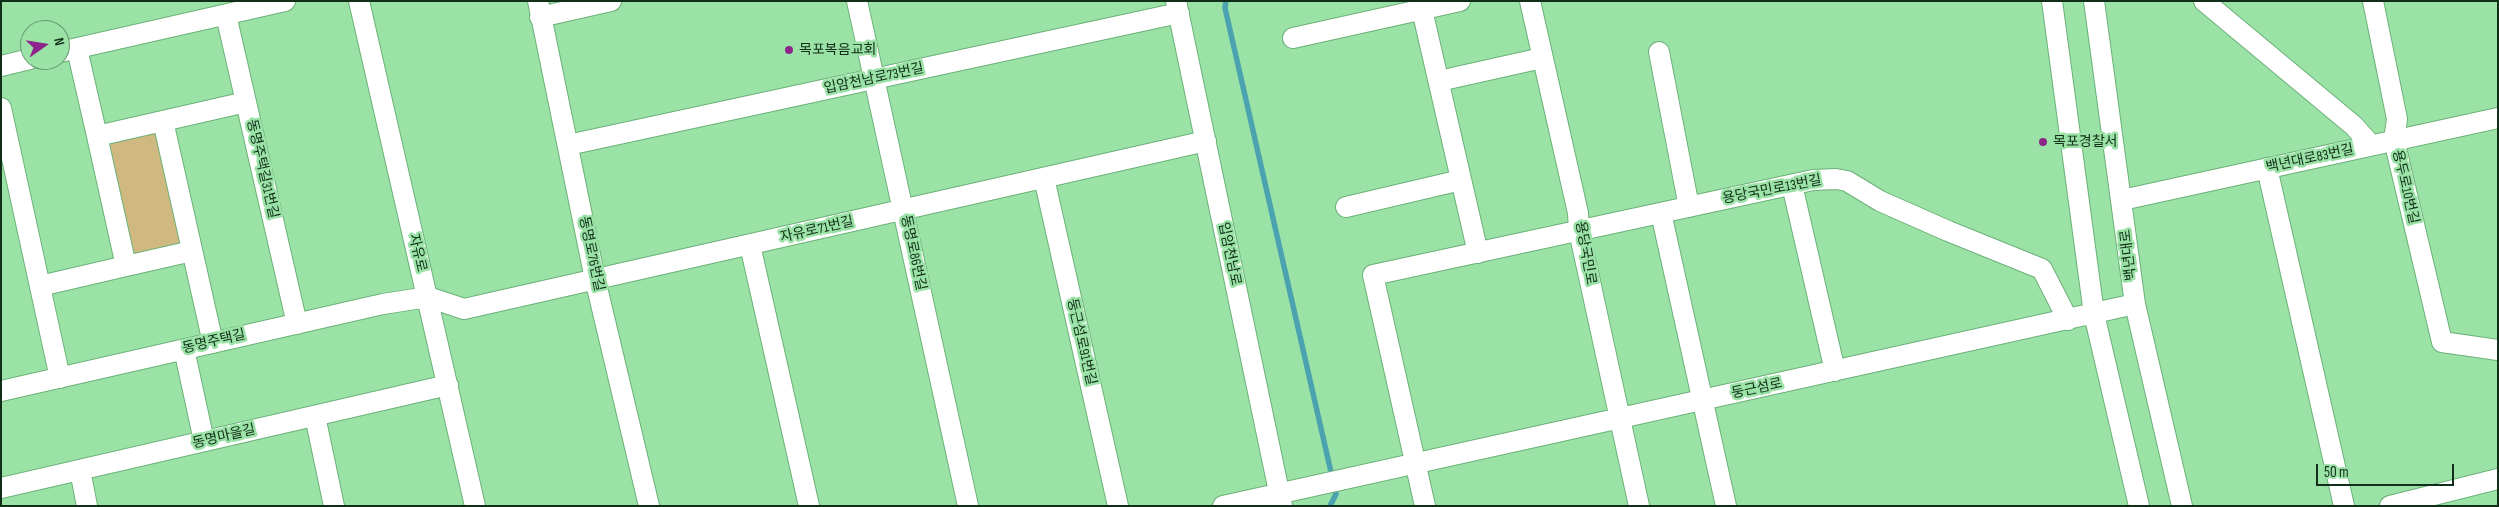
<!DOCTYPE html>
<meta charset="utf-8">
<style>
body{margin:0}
#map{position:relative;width:2499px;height:507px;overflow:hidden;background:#9be2a7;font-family:"Sofia Sans Condensed",sans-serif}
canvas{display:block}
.frame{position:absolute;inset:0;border:2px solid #112e18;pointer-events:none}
.north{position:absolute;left:20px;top:20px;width:50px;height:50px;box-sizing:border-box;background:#9be2a7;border:1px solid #649a6e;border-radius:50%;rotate:77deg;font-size:14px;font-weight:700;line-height:20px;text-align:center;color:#112e18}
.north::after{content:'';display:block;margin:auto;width:18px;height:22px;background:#8d258b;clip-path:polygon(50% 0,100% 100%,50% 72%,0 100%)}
.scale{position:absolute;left:2316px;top:464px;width:138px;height:22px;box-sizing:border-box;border:2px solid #112e18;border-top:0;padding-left:6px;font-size:15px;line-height:18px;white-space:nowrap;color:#112e18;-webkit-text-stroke:4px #9be2a7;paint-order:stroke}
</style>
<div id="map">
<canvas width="2499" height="507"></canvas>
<div class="frame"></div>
<div class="north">N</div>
<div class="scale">50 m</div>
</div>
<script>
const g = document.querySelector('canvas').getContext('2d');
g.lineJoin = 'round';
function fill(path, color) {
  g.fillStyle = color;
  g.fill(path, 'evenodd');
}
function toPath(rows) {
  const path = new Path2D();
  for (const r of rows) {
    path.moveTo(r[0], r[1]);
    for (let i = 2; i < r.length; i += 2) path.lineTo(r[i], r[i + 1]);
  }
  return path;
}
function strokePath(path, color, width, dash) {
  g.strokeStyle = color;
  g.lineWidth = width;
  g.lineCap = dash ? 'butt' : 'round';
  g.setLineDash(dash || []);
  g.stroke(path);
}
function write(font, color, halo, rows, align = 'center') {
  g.font = font + ' "Sofia Sans Condensed","Noto Sans KR",sans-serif';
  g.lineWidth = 5;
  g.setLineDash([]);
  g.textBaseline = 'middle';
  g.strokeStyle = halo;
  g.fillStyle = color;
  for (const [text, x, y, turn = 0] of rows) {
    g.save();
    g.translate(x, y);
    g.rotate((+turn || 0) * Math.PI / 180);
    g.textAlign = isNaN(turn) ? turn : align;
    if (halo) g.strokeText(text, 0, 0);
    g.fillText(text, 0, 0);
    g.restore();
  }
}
fill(toPath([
 [155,129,182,248,130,259,104,140]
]), '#cfb980');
strokePath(toPath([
 [1226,1,1225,8,1336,494,1330,506]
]), '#4ca3b0', 5.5);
const minor = toPath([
 [359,1,475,506],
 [538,1,595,279,649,506],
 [857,1,968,506],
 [1176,1,1282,506],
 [1420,1,1478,253],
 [1530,1,1578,213,1579,231,1639,506],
 [2052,1,2094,314,2139,506],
 [2094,1,2135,304,2182,506],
 [2204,1,2354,126,2371,145],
 [2373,1,2397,119,2394,140,2442,342,2498,350],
 [226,15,297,324],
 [540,17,611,1],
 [1293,38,1460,1],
 [77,49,97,136],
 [60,52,285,1],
 [1659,52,1689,207],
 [1,66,30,59],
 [1439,81,1542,58],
 [1,108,60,378],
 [163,121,213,343],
 [568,145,1179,13],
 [2267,168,2344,506],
 [1044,178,1118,506],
 [1792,185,1835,371],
 [2122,200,2498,118],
 [1346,207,1461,180],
 [1661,213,1726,506],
 [750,245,809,506],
 [126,266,192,251],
 [40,286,126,266,97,136,246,102],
 [184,349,204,441],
 [1,391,383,304,428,297,464,309,1206,141],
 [315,416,334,506],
 [80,470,87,506],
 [1,488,448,385],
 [1223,506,2135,304],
 [1425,506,1373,275,1813,180,1836,179,1847,181,1880,201,1948,231,2042,269,2068,320],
 [2390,506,2498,479]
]);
strokePath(minor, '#6cb178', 22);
strokePath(minor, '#fff', 20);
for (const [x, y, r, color] of [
 [789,50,5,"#8d258b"],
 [2043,142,5,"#8d258b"]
]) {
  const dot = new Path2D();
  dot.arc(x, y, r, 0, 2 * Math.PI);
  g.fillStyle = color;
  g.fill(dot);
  strokePath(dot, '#9be2a7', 2);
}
write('14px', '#112e18', '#9be2a7', [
 ["목포복음교회",799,50],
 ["목포경찰서",2053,142]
], 'left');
write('14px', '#112e18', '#9be2a7', [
 ["입암천남로73번길",874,79,-12],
 ["백년대로83번길",2310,159,-12],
 ["동명주택길31번길",262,169,77],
 ["용두로10번길",2405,187,77],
 ["용당국민로13번길",1772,190,-11],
 ["자유로71번길",817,230,-13],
 ["자유로",417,253,77],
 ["동명로86번길",913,253,78],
 ["용당국민로",1585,253,80],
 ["동명로76번길",591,254,78],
 ["입암천남로",1229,254,78],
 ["백년대로",2129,255,-97],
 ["동명주택길",214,342,-13],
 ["둥근섬로91번길",1081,342,77],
 ["둥근섬로",1757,389,-12],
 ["동명마을길",224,437,-13]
]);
</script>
